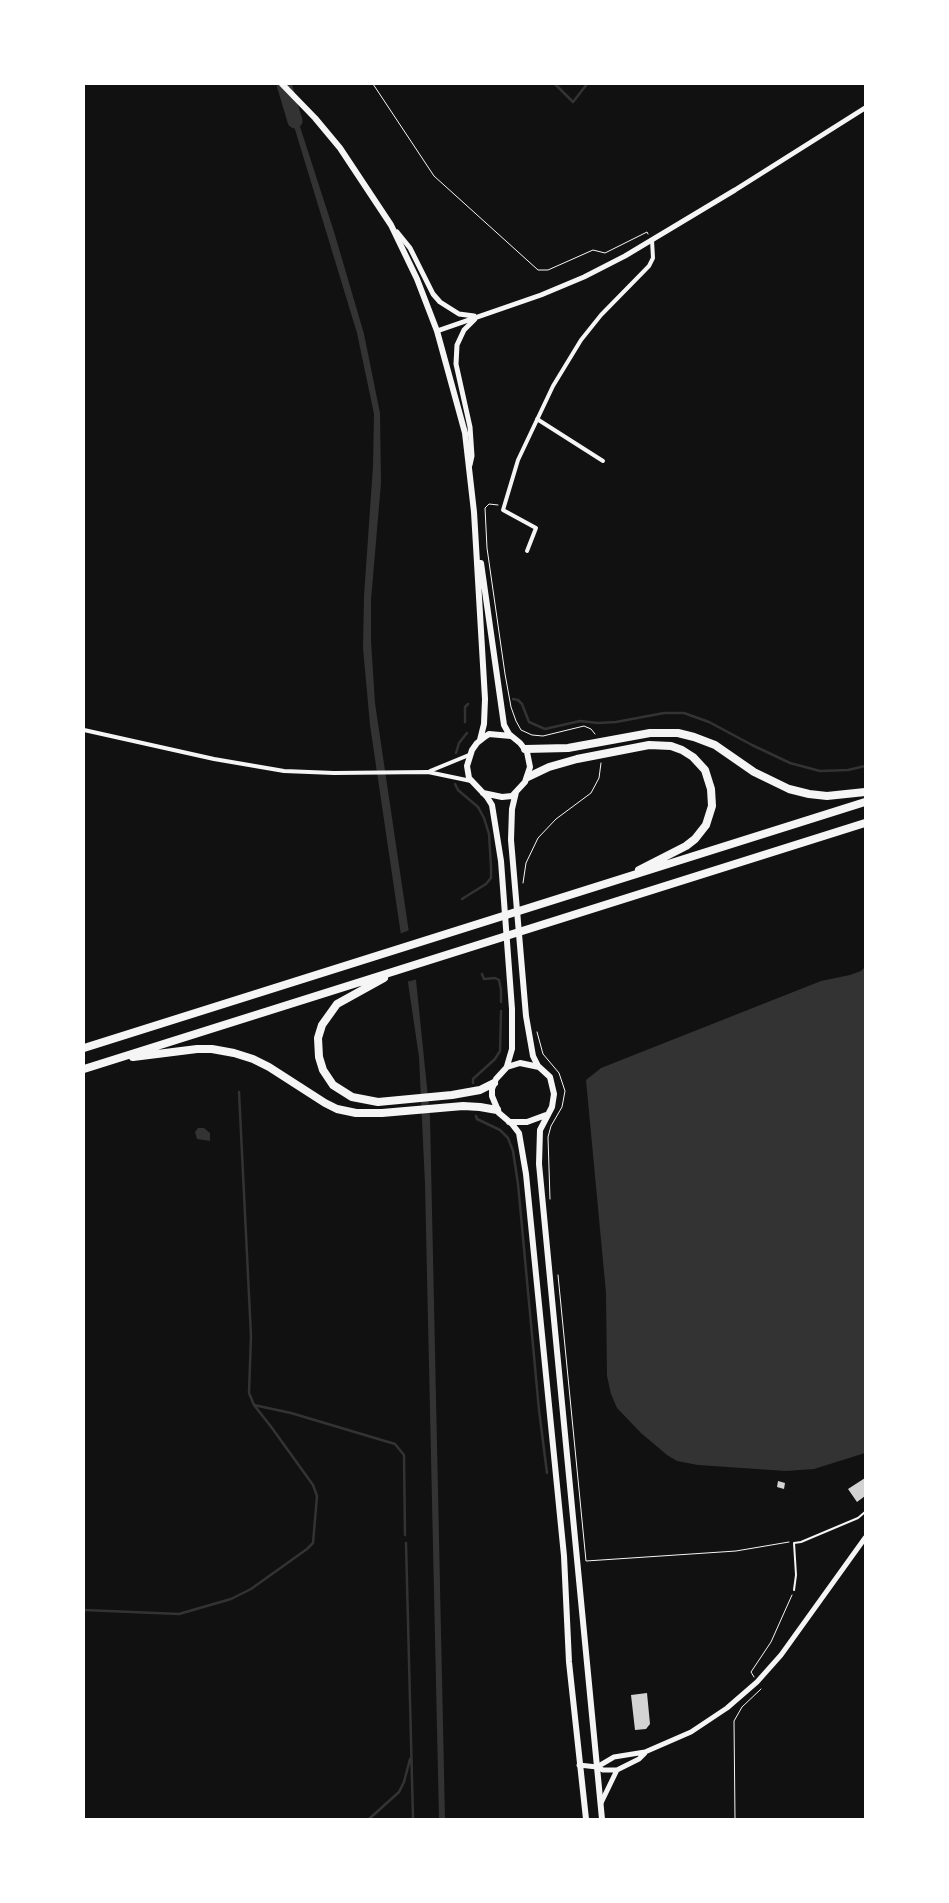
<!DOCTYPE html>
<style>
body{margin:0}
#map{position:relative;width:949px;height:1903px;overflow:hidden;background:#111;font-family:"Source Sans 3",sans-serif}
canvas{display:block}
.frame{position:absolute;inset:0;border:85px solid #fff;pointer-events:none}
</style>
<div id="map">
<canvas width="949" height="1903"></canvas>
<div class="frame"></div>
</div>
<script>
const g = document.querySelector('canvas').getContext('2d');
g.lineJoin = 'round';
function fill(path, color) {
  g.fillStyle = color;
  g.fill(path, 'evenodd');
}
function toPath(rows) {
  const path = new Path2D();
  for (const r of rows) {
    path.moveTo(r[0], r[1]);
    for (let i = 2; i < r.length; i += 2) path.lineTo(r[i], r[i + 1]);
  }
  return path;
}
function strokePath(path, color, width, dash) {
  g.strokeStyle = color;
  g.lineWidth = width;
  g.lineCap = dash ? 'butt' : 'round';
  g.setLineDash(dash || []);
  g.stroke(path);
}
fill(toPath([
 [286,100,294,108,335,235,364,334,380,413,381,483,371,600,371,641,375,703,416,980,430,1117,445,1819,439,1819,425,1184,419,1057,370,725,363,648,364,596,373,466,374,414,357,333],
 [865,967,865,1453,814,1469,786,1471,698,1465,677,1461,667,1455,641,1433,617,1408,611,1394,607,1376,606,1293,586,1080,601,1068,821,981,850,975,861,971],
 [198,1128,204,1128,210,1133,210,1141,197,1139,195,1132]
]), '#333');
fill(toPath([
 [410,930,418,979,406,982,399,934]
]), '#111');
strokePath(toPath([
 [555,84,573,102,587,84],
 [513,699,518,700,522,704,529,722,545,729,580,721,598,723,616,722,664,713,684,713,709,722,752,745,790,763,820,771,848,770,865,766],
 [465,722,465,707,468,704],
 [456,753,459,743,467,733],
 [455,784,458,790,478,807,484,818,489,834,491,867,491,878,486,884,462,899],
 [482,974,484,979,495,978,499,980,501,990,501,1002],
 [473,1083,473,1079,495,1059,500,1051,501,1011],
 [476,1116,477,1119,500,1130,508,1138,513,1151,518,1184,539,1410,547,1473],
 [254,1405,291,1413,395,1444,404,1455,405,1535],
 [406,1543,413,1819],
 [84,1610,179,1614,231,1599,251,1589,307,1549,313,1543,317,1496,313,1485,272,1428,254,1405,249,1393,251,1336,239,1092],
 [369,1819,399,1792,404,1782,410,1759]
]), '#333', 2.5);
strokePath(toPath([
 [284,84,295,121]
]), '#333', 15);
fill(toPath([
 [865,1478,865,1496,857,1502,848,1489],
 [778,1481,785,1483,784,1489,777,1487],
 [647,1693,650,1724,646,1729,635,1730,631,1695]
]), '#d3d3d3');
strokePath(toPath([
 [373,84,434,176,538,270,548,270,593,250,605,253,647,232,648,234],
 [498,505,489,504,485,508,487,548,505,674,511,707,516,721,521,730,532,735,543,736,584,726,591,729,595,734],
 [523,883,526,863,538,838,556,819,591,793,599,778,601,763],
 [537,1032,543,1054,559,1073,565,1091,562,1107,551,1126,548,1137,550,1199],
 [558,1275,586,1561,736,1551,789,1542],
 [754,1677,751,1672,771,1642,792,1595],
 [735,1819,734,1721,742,1707,761,1689]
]), '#f5f5f5', 1);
strokePath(toPath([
 [794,1590,796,1575,794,1543,801,1542,858,1518,865,1512]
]), '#f5f5f5', 2);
strokePath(toPath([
 [537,419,603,461],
 [527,551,536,528,503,510,518,460,553,386,581,340,601,315,649,266,653,258,652,240],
 [84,730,214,759,284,771,334,773,428,772,471,781],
 [430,771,469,755]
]), '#f5f5f5', 4);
strokePath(toPath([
 [397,232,410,248,433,294,440,302,459,314,474,316],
 [437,331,541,295,584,277,625,256,735,190,865,108],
 [470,465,472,456,470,427,456,364,457,345,464,330,475,319],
 [579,1765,597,1767,603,1770,617,1770,639,1759,645,1753],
 [597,1767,614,1757,645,1752,691,1732,727,1708,757,1682,781,1655,865,1538],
 [601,1803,617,1770]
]), '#f5f5f5', 5);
strokePath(toPath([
 [282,84,315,118,340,148,391,225,417,279,437,331,465,433,474,512,485,699,484,724,480,740],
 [481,563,504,725,509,734,520,743,527,752,530,767,525,782,512,796,502,797,483,793],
 [516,792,512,809,511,840,526,1016,533,1056,538,1066,550,1077,554,1094,552,1107,540,1130,539,1164,602,1819],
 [507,1066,512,1049,512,1009,501,861,492,805,487,797,469,778,467,766,472,750,477,743,486,736,489,734,511,736],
 [539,1067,520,1063,507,1067,496,1079,492,1089,492,1096,499,1113,512,1124,519,1133,526,1174,564,1556,569,1662,586,1819],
 [509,1122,527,1122,546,1115]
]), '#f5f5f5', 6);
strokePath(toPath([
 [525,749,568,748,650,733,678,733,694,737,715,745,754,772,789,789,809,794,827,796,865,792],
 [528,777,549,767,577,759,649,745,671,746,682,750,693,757,705,770,711,789,712,806,706,825,695,839,686,846,639,870],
 [384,978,337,1004,322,1025,318,1038,319,1057,323,1070,333,1085,352,1097,378,1102,452,1095,480,1090,494,1083],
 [84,1048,865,802],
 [133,1057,197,1049,212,1049,234,1053,253,1059,269,1067,325,1103,337,1109,356,1113,382,1113,463,1106,480,1107,497,1110],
 [84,1069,865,823]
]), '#f5f5f5', 8);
</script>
